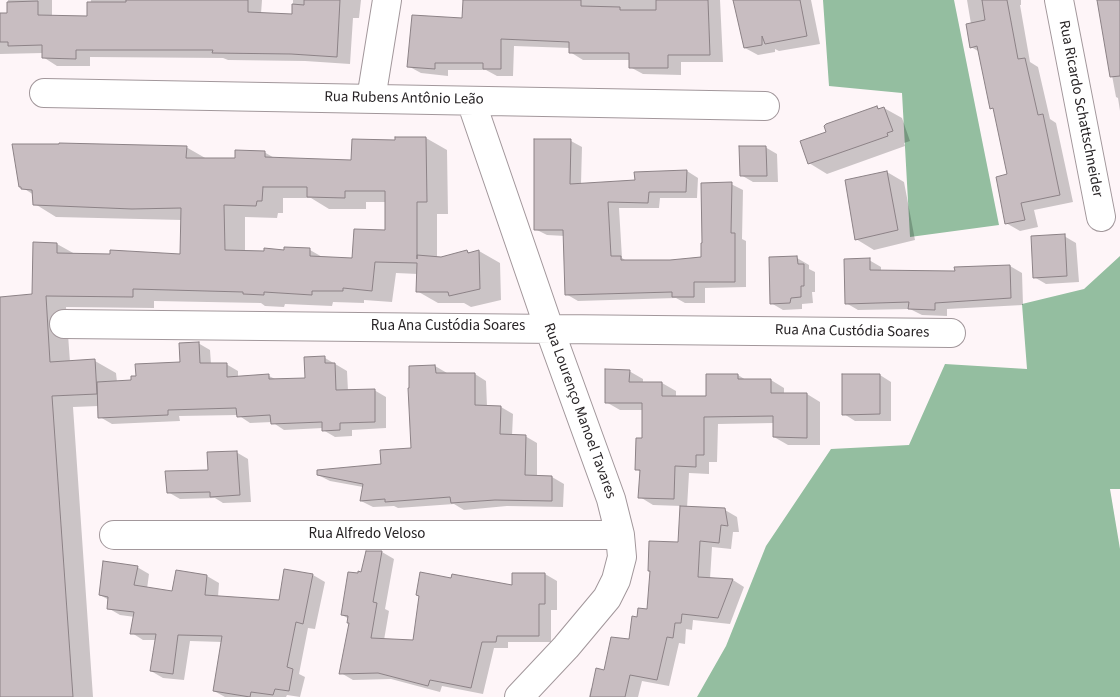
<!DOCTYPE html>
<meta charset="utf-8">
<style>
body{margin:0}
canvas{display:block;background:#fef5f8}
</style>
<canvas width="1120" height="697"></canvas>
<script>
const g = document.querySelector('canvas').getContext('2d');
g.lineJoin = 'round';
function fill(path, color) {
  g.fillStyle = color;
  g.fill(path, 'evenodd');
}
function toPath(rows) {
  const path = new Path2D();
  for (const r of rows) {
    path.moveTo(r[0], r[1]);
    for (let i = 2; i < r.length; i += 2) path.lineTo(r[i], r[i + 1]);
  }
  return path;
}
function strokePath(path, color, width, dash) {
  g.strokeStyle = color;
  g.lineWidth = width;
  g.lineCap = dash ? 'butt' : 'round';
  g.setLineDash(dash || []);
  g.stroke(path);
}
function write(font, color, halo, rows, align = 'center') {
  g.font = font + ' "Source Sans 3",sans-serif';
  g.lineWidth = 4.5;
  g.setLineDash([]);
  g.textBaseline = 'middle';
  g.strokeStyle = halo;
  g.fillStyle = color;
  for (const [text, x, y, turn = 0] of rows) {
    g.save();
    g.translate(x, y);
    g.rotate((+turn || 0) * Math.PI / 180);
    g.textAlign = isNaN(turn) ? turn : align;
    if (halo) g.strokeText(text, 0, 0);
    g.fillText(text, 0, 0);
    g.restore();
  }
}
fill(toPath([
 [823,0,954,0,999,225,910,237,902,93,829,86],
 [1120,256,1120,489,1110,489,1120,549,1120,697,697,697,726,646,766,546,831,449,909,445,945,364,1027,369,1022,304,1084,289]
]), '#94bea0');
fill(toPath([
 [8,0,52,0,52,17,88,17,91,0,262,0,261,14,293,15,293,0,361,0,359,18,353,18,350,64,305,61,228,60,223,58,90,57,90,66,57,66,43,57,43,53,0,54,0,15,8,14],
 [464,0,720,0,723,62,681,62,681,75,643,74,630,67,630,60,583,60,570,52,570,48,514,46,513,76,497,76,486,70,448,70,448,76,421,73,408,66,464,19],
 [734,0,811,0,820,44,779,51,775,49,775,52,758,55,745,48],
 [967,0,1021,0,1021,5,1020,5,1030,62,1038,67,1050,119,1056,123,1073,202,1034,210,1038,227,1020,231,1006,223,1008,175,995,110,992,108,978,51,971,47,971,24],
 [1098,0,1120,0,1120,111,1118,98,1116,97],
 [877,107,880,109,884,108,902,118,910,141,904,143,905,146,827,174,809,163,827,132],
 [426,138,447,150,448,214,437,214,437,258,467,251,472,254,479,251,500,263,501,300,471,307,464,303,438,303,417,291,418,274,396,273,392,302,364,300,364,303,333,302,332,306,285,304,284,307,265,306,261,303,154,301,154,308,66,307,70,362,95,361,116,373,117,382,133,382,182,363,198,343,210,350,211,364,226,364,238,371,238,378,269,376,277,380,307,379,325,358,347,371,348,391,374,390,386,397,386,428,352,430,352,436,335,437,323,430,323,428,284,430,272,422,250,423,238,415,179,416,180,421,112,424,100,417,99,406,73,407,93,697,0,697,0,298,33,295,57,244,75,254,182,256,182,220,56,217,35,204,34,195,23,188,186,147,207,159,236,159,264,152,276,159,352,162,396,141],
 [283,198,311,198,329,209,366,209,366,202,386,202,386,231,354,260,324,258,310,250,245,252,245,217,277,218,278,213,283,213],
 [571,141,582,147,581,184,636,181,687,171,698,178,697,198,660,198,659,208,619,208,622,258,628,262,671,261,702,258,731,184,743,190,742,239,746,241,746,287,705,288,705,303,685,303,676,298,578,301,566,294,565,236,547,235,535,229],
 [765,147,777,154,778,182,753,182,741,175],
 [887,172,904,182,915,240,874,250,856,239],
 [1064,236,1076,243,1079,282,1046,284,1034,277],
 [797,258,809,265,809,269,815,272,815,292,812,292,813,303,802,304,802,309,783,310,771,303],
 [869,260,881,267,881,272,956,272,1010,266,1022,273,1023,305,947,309,947,316,922,315,910,309,858,310,846,303],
 [435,366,447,373,475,374,486,381,487,407,501,407,513,414,512,436,525,436,537,443,537,476,552,477,564,484,563,507,507,506,464,510,454,504,398,508,394,506,373,507,361,501,363,487,330,481,318,475,383,465,412,449],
 [629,371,643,379,643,383,662,383,676,391,676,398,707,397,738,375,746,380,771,380,784,388,784,394,807,394,820,402,820,445,788,445,774,437,774,423,718,424,717,462,709,462,709,474,689,473,687,508,725,510,737,517,739,532,733,532,731,549,712,547,710,579,733,580,744,587,730,624,693,620,692,630,686,629,685,644,679,643,669,686,642,681,638,697,589,697,591,688,593,689,630,640,638,618,648,610,651,572,649,571,679,543,681,506,653,505,640,497,641,472,636,469,643,439,644,410,620,410,606,402],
 [880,375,891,382,891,421,855,421,844,414],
 [236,452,248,459,251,502,223,503,215,498,180,499,168,492,209,471],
 [367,552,382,552,394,559,385,609,389,611,384,640,414,641,452,579,513,586,545,574,557,581,557,610,551,610,551,642,508,642,508,648,494,648,483,694,442,686,440,692,391,679,353,680,341,673,350,623,349,619,342,615,362,573],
 [137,567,149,574,147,589,173,593,207,576,219,583,218,597,280,601,285,571,313,575,325,582,315,629,308,628,299,674,305,677,300,697,287,695,286,697,225,697,214,691,222,642,190,641,184,680,163,678,151,671,156,640,143,640,132,633,135,617,120,615,108,608,109,600,100,595]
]), '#0003');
const building = toPath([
 [126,0,248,0,248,12,292,14,292,4,304,5,304,0,340,0,337,57,291,54,212,53,213,50,76,50,76,59,42,58,42,45,8,46,8,42,0,42,0,13,7,13,7,2,38,1,38,15,87,16,87,2,126,2,126,0],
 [463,0,581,0,581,6,620,7,620,10,656,10,656,0,708,0,710,55,668,55,668,68,629,68,629,53,569,53,569,42,501,39,501,69,483,69,483,63,435,63,435,69,407,67,412,15,462,18,463,0],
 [733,0,800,0,807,36,765,44,762,36,762,45,744,48,733,0],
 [982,0,1007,0,1018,59,1025,58,1038,115,1043,114,1060,195,1021,203,1025,220,1005,224,996,177,1007,174,993,108,990,109,977,46,970,48,966,24,985,20,982,0],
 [1097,0,1120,0,1120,76,1110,77,1097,0],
 [877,106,878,109,884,107,893,131,887,133,888,136,808,164,800,141,826,132,824,126,826,124,877,106],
 [395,137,426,137,427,202,417,202,417,259,417,255,441,257,467,250,468,253,479,250,480,289,449,296,448,292,416,292,417,263,375,262,372,291,343,288,343,291,312,291,312,295,264,292,264,295,243,294,243,292,133,289,133,297,46,296,50,362,95,359,97,394,52,396,73,697,0,697,0,297,32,294,33,242,57,243,57,253,110,254,110,250,180,254,181,208,132,209,33,205,32,190,21,189,21,187,19,187,12,144,59,144,59,143,187,146,186,158,235,158,235,150,265,151,265,157,351,160,352,139,395,140,395,137],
 [263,187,307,187,307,197,345,198,345,191,385,191,385,230,354,229,352,258,310,256,310,248,284,247,284,250,264,248,264,251,225,250,224,205,256,206,257,201,262,201,263,187],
 [534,139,571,139,570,184,635,180,634,172,687,170,686,192,649,192,648,203,608,202,611,256,621,256,621,260,670,260,701,257,701,243,702,243,701,183,732,182,731,233,735,233,735,282,694,282,694,297,672,297,672,292,565,295,563,230,534,230,534,139],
 [739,146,766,146,767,176,740,176,739,146],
 [887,171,898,230,855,240,845,180,887,171],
 [1065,234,1067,276,1033,278,1031,236,1065,234],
 [797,256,798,264,804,264,804,286,801,286,801,297,791,298,790,303,770,304,769,257,797,256],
 [870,258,870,270,955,271,954,267,1010,265,1011,298,935,303,935,310,908,309,909,302,845,304,844,259,870,258],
 [199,342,200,363,227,363,227,377,269,374,269,379,305,378,304,357,325,356,325,363,335,363,336,390,375,389,375,422,340,423,340,430,322,431,322,422,271,424,270,415,237,417,236,408,168,410,168,415,98,418,97,382,131,380,131,376,136,376,135,364,180,362,179,343,199,342],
 [435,365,436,373,475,373,475,405,501,406,500,434,526,435,525,475,552,476,552,501,495,500,451,503,450,497,385,502,385,499,360,501,363,484,317,475,317,470,381,464,380,450,411,448,408,388,409,388,409,366,435,365],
 [605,369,630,370,629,382,662,382,662,396,706,396,706,374,738,374,738,379,771,379,771,393,807,393,807,438,773,437,773,416,704,417,704,455,696,455,696,467,675,466,674,499,638,498,640,470,635,470,636,438,642,438,642,403,605,403,605,369],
 [842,374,880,374,880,414,842,415,842,374],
 [237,451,240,495,210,497,210,492,167,493,165,471,208,470,207,452,237,451],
 [680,506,725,508,728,526,721,525,719,543,700,541,698,577,733,579,718,618,682,614,681,623,675,623,673,638,667,637,657,680,630,675,625,697,590,697,596,668,604,670,611,637,629,639,632,616,637,617,638,608,647,609,650,571,648,571,649,541,678,542,680,506],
 [366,551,382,551,373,602,377,603,371,638,413,640,419,596,416,595,420,572,451,578,452,574,512,585,512,573,545,573,545,604,539,604,539,636,497,636,496,642,482,642,471,688,430,680,428,686,378,673,339,674,349,623,347,623,348,616,341,615,348,572,358,573,358,571,361,572,366,551],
 [103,561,138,566,134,585,172,591,176,570,207,575,205,595,279,600,284,569,313,574,303,624,296,622,287,667,293,669,289,691,275,689,273,695,251,692,250,697,213,691,222,636,178,635,173,674,150,671,156,634,130,634,134,612,107,609,108,597,99,595,103,561]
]);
fill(building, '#c8bdc1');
strokePath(building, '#8c8286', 1);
const minor = toPath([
 [1059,0,1101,217],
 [44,93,765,106],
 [371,99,387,0],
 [471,101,549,328,611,499,620,535,622,557,616,580,607,598,566,647,519,697],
 [64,324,951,333],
 [114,535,620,535]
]);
strokePath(minor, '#a2979b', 30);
strokePath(minor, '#fff', 28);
write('15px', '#282426', '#fff', [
 ["Rua Rubens Antônio Leão",404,99,1],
 ["Rua Ricardo Schattschneider",1080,109,79],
 ["Rua Ana Custódia Soares",448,327],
 ["Rua Ana Custódia Soares",852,332,1],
 ["Rua Lourenço Manoel Tavares",579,411,70],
 ["Rua Alfredo Veloso",367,535]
]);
</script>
